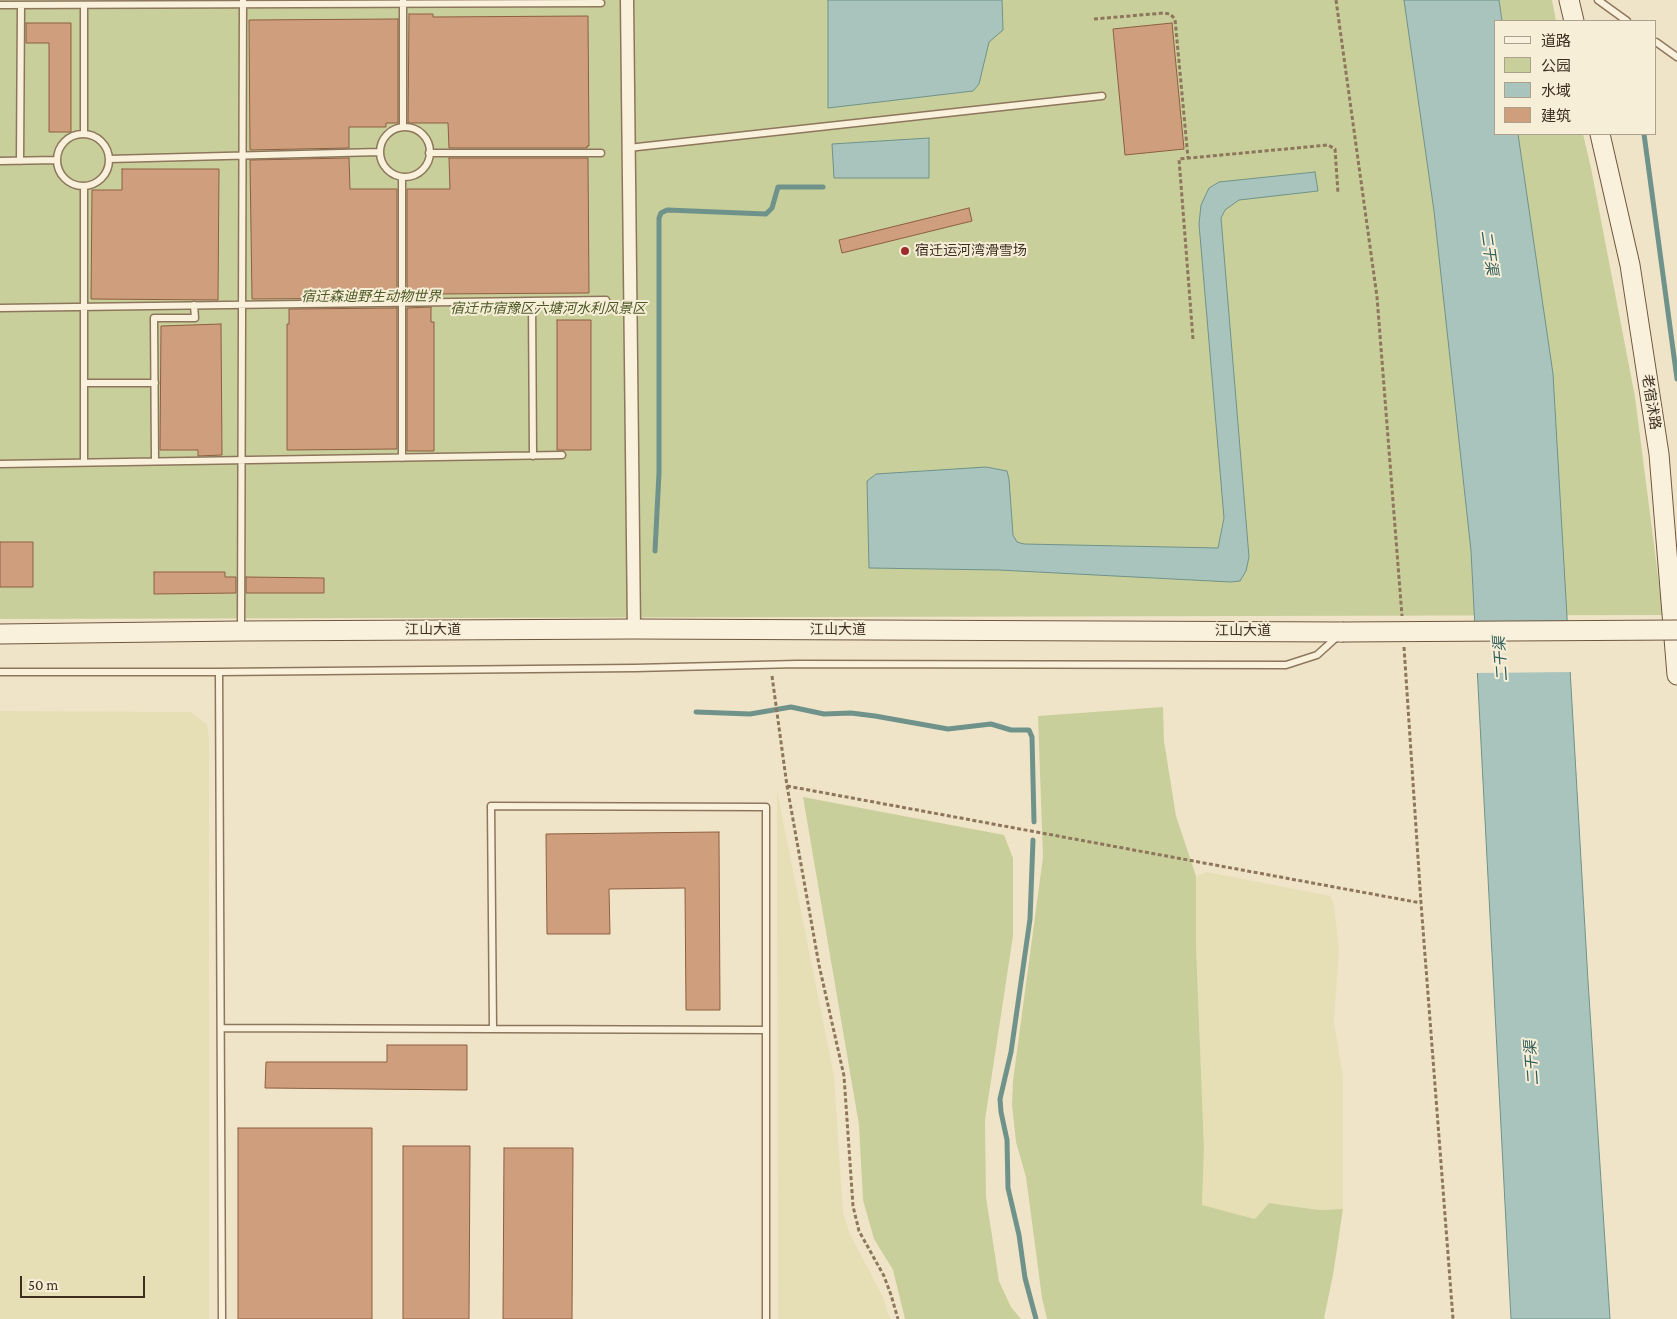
<!DOCTYPE html>
<meta charset="utf-8">
<style>
body{margin:0}
#map{position:relative;width:1677px;height:1319px;overflow:hidden;background:#f0e4c8;font-family:"Crimson Pro","Noto Sans SC",serif}
canvas{display:block}
.legend{position:absolute;left:1494px;top:20px;width:162px;height:115px;box-sizing:border-box;background:#f7eed8;border:1px solid #ada18e;margin:0;padding:6px 9px;list-style:none;font-size:15px;color:#3d2e20}
.legend li{display:flex;align-items:center;gap:10px;height:25px}
.legend b{width:25px;border:1px solid #ada18e}
.scale{position:absolute;left:20px;top:1276px;width:125px;height:22px;box-sizing:border-box;border:2px solid #3d2e20;border-top:0;padding-left:6px;font-size:15px;line-height:18px;white-space:nowrap;color:#3d2e20;-webkit-text-stroke:4px #f7eed8;paint-order:stroke}
</style>
<div id="map">
<canvas width="1677" height="1319"></canvas>
<ul class="legend">
<li><b style="height:6px;background:#faf1dc"></b>道路</li>
<li><b style="height:14px;background:#c9cf9b"></b>公园</li>
<li><b style="height:14px;background:#a9c4bc"></b>水域</li>
<li><b style="height:14px;background:#cf9f7d"></b>建筑</li>
</ul>
<div class="scale">50 m</div>
</div>
<script>
const g = document.querySelector('canvas').getContext('2d');
g.lineJoin = 'round';
function fill(path, color) {
  g.fillStyle = color;
  g.fill(path, 'evenodd');
}
function toPath(rows) {
  const path = new Path2D();
  for (const r of rows) {
    if (r.length === 3) {
      path.moveTo(r[0] + r[2], r[1]);
      path.arc(r[0], r[1], r[2], 0, 2 * Math.PI);
      continue;
    }
    path.moveTo(r[0], r[1]);
    for (let i = 2; i < r.length; i += 2) path.lineTo(r[i], r[i + 1]);
  }
  return path;
}
function strokePath(path, color, width, dash) {
  g.strokeStyle = color;
  g.lineWidth = width;
  g.lineCap = dash ? 'butt' : 'round';
  g.setLineDash(dash || []);
  g.stroke(path);
}
function write(font, color, halo, rows, align = 'center') {
  g.font = font + ' "Crimson Pro","Noto Sans SC",serif';
  g.lineWidth = 4;
  g.setLineDash([]);
  g.textBaseline = 'middle';
  g.strokeStyle = halo;
  g.fillStyle = color;
  for (const [text, x, y, turn = 0] of rows) {
    g.save();
    g.translate(x, y);
    g.rotate((+turn || 0) * Math.PI / 180);
    g.textAlign = isNaN(turn) ? turn : align;
    if (halo) g.strokeText(text, 0, 0);
    g.fillText(text, 0, 0);
    g.restore();
  }
}
fill(toPath([
 [0,711,191,712,207,724,209,739,209,1319,0,1319],
 [777,791,834,1076,843,1213,850,1234,883,1297,890,1319,778,1319],
 [1207,872,1330,896,1334,905,1339,948,1334,1022,1343,1077,1343,1209,1319,1210,1269,1203,1255,1219,1202,1205,1204,1148,1196,945,1196,876]
]), '#e6deb5');
fill(toPath([
 [0,0,1552,0,1556,21,1496,21,1496,134,1583,134,1591,168,1635,397,1663,615,0,619],
 [1163,707,1164,741,1176,816,1196,876,1196,945,1204,1148,1202,1205,1255,1219,1269,1203,1319,1210,1343,1209,1333,1275,1324,1318,1326,1319,1047,1319,1042,1298,1026,1177,1016,1142,1012,1104,1013,1081,1043,857,1038,716],
 [803,797,1004,835,1013,858,1013,936,985,1120,986,1197,999,1281,1011,1307,1021,1319,905,1319,893,1270,874,1239,863,1200,859,1125]
]), '#c9cf9b');
const water = toPath([
 [828,0,1002,0,1003,30,989,42,979,84,973,91,828,108,828,0],
 [1404,0,1499,0,1502,21,1496,21,1496,134,1518,134,1553,374,1588,981,1610,1319,1511,1319,1471,551,1434,211,1404,0],
 [929,138,929,178,834,178,832,144,929,138],
 [1315,172,1318,191,1239,200,1225,210,1221,218,1249,557,1246,571,1240,581,1231,582,999,570,869,568,867,481,876,474,986,467,1007,471,1009,479,1013,535,1017,542,1024,544,1218,548,1224,518,1199,224,1201,205,1209,188,1219,182,1315,172]
]);
fill(water, '#a9c4bc');
strokePath(water, '#6f938a', 1);
fill(toPath([
 [1570,623,1573,672,1475,673,1472,624]
]), '#f0e4c8');
strokePath(toPath([
 [1644,134,1677,379],
 [655,551,659,473,659,218,661,213,667,210,766,214,772,208,778,187,823,187],
 [696,712,750,714,791,707,824,714,851,713,875,716,948,729,991,724,1011,730,1029,730,1032,737,1034,822],
 [1033,840,1030,919,1011,1052,1000,1099,1001,1112,1007,1140,1008,1188,1019,1235,1025,1278,1036,1319]
]), '#6f938a', 5);
const building = toPath([
 [409,14,433,14,433,17,588,16,589,146,587,146,587,148,449,148,448,123,408,123,409,14],
 [398,19,398,123,386,123,386,127,349,127,349,148,250,150,249,20,398,19],
 [26,23,71,23,71,132,49,132,49,43,26,43,26,23],
 [1172,23,1184,149,1125,155,1113,29,1172,23],
 [349,158,350,189,397,189,397,298,252,299,250,160,349,158],
 [449,158,588,158,589,293,431,294,431,297,407,298,407,189,450,189,449,158],
 [122,169,219,169,218,300,91,299,92,190,122,190,122,169],
 [969,208,972,221,842,253,839,240,969,208],
 [431,307,431,322,434,322,434,451,407,451,407,308,431,307],
 [397,308,397,449,287,450,287,324,289,324,289,309,397,308],
 [557,320,591,320,591,450,557,450,557,320],
 [221,324,222,455,198,456,198,450,160,450,161,326,221,324],
 [0,542,33,542,33,587,0,587,0,542],
 [154,572,225,572,225,577,236,577,236,593,154,594,154,572],
 [246,577,324,578,324,593,246,593,246,577],
 [719,832,720,1010,686,1010,685,888,609,889,610,934,547,934,546,834,719,832],
 [387,1045,467,1045,467,1090,265,1088,266,1062,387,1062,387,1045],
 [238,1128,372,1128,372,1319,238,1319,238,1128],
 [403,1146,470,1146,469,1319,403,1319,403,1146],
 [504,1148,573,1148,572,1319,503,1319,504,1148]
]);
fill(building, '#cf9f7d');
strokePath(building, '#8d5f41', 1);
const service = toPath([
 [1598,0,1627,21],
 [403,1,403,127],
 [0,5,601,3],
 [84,5,84,134],
 [1656,42,1677,57],
 [405,152,25],
 [83,160,26],
 [628,148,1102,96],
 [429,153,601,153],
 [109,159,379,152],
 [0,161,57,160],
 [20,161,21,5],
 [402,177,402,458],
 [84,186,84,462],
 [532,301,533,456],
 [0,308,606,300],
 [84,383,155,383],
 [155,461,154,318,195,318,194,305],
 [0,464,562,455],
 [241,629,243,0],
 [0,672,219,672,635,668,797,664,1286,665,1317,655,1338,636],
 [219,672,222,1319],
 [221,1028,766,1030],
 [493,1029,491,806,766,807,766,1319]
]);
const minor = toPath([
 [627,0,634,629]
]);
const secondary = toPath([
 [1569,0,1574,21],
 [1600,134,1630,265,1659,454,1677,675],
 [0,634,241,631,634,629,1342,632]
]);
strokePath(service, '#8d765c', 9);
strokePath(minor, '#8d765c', 15);
strokePath(secondary, '#6f573f', 21);
strokePath(toPath([
 [1336,0,1377,297,1402,616],
 [1094,19,1164,13,1170,14,1175,19,1188,158],
 [1193,339,1179,159,1328,145,1335,149,1338,193],
 [1404,647,1421,903,1453,1319],
 [772,676,787,786,819,965,844,1076,853,1206,859,1231,884,1276,891,1295,898,1319],
 [787,786,1421,903]
]), '#8d765c', 3, [4, 2.5]);
strokePath(service, '#faf1dc', 6);
strokePath(minor, '#faf1dc', 12);
strokePath(secondary, '#faf1dc', 19);
const secondaryBridge = toPath([
 [1342,632,1677,630]
]);
strokePath(secondaryBridge, '#6f573f', 21, []);
strokePath(secondaryBridge, '#faf1dc', 19);
for (const [x, y, r, color] of [
 [905,251,5,"#9e2a2b"]
]) {
  const dot = new Path2D();
  dot.arc(x, y, r, 0, 2 * Math.PI);
  g.fillStyle = color;
  g.fill(dot);
  strokePath(dot, '#f7eed8', 2);
}
write('14px', '#3d2e20', '#f7eed8', [
 ["宿迁运河湾滑雪场",915,251]
], 'left');
write('italic 14px', '#4d5a26', '#f7eed8', [
 ["宿迁森迪野生动物世界",371,297],
 ["宿迁市宿豫区六塘河水利风景区",548,309]
]);
write('14px', '#3d2e20', '#f7eed8', [
 ["老宿沭路",1651,402,81],
 ["江山大道",433,630],
 ["江山大道",838,630],
 ["江山大道",1243,631]
]);
write('italic 15px', '#2f5d5a', '#f7eed8', [
 ["二干渠",1489,253,82],
 ["二干渠",1501,659,-94],
 ["二干渠",1532,1063,-94]
]);
</script>
